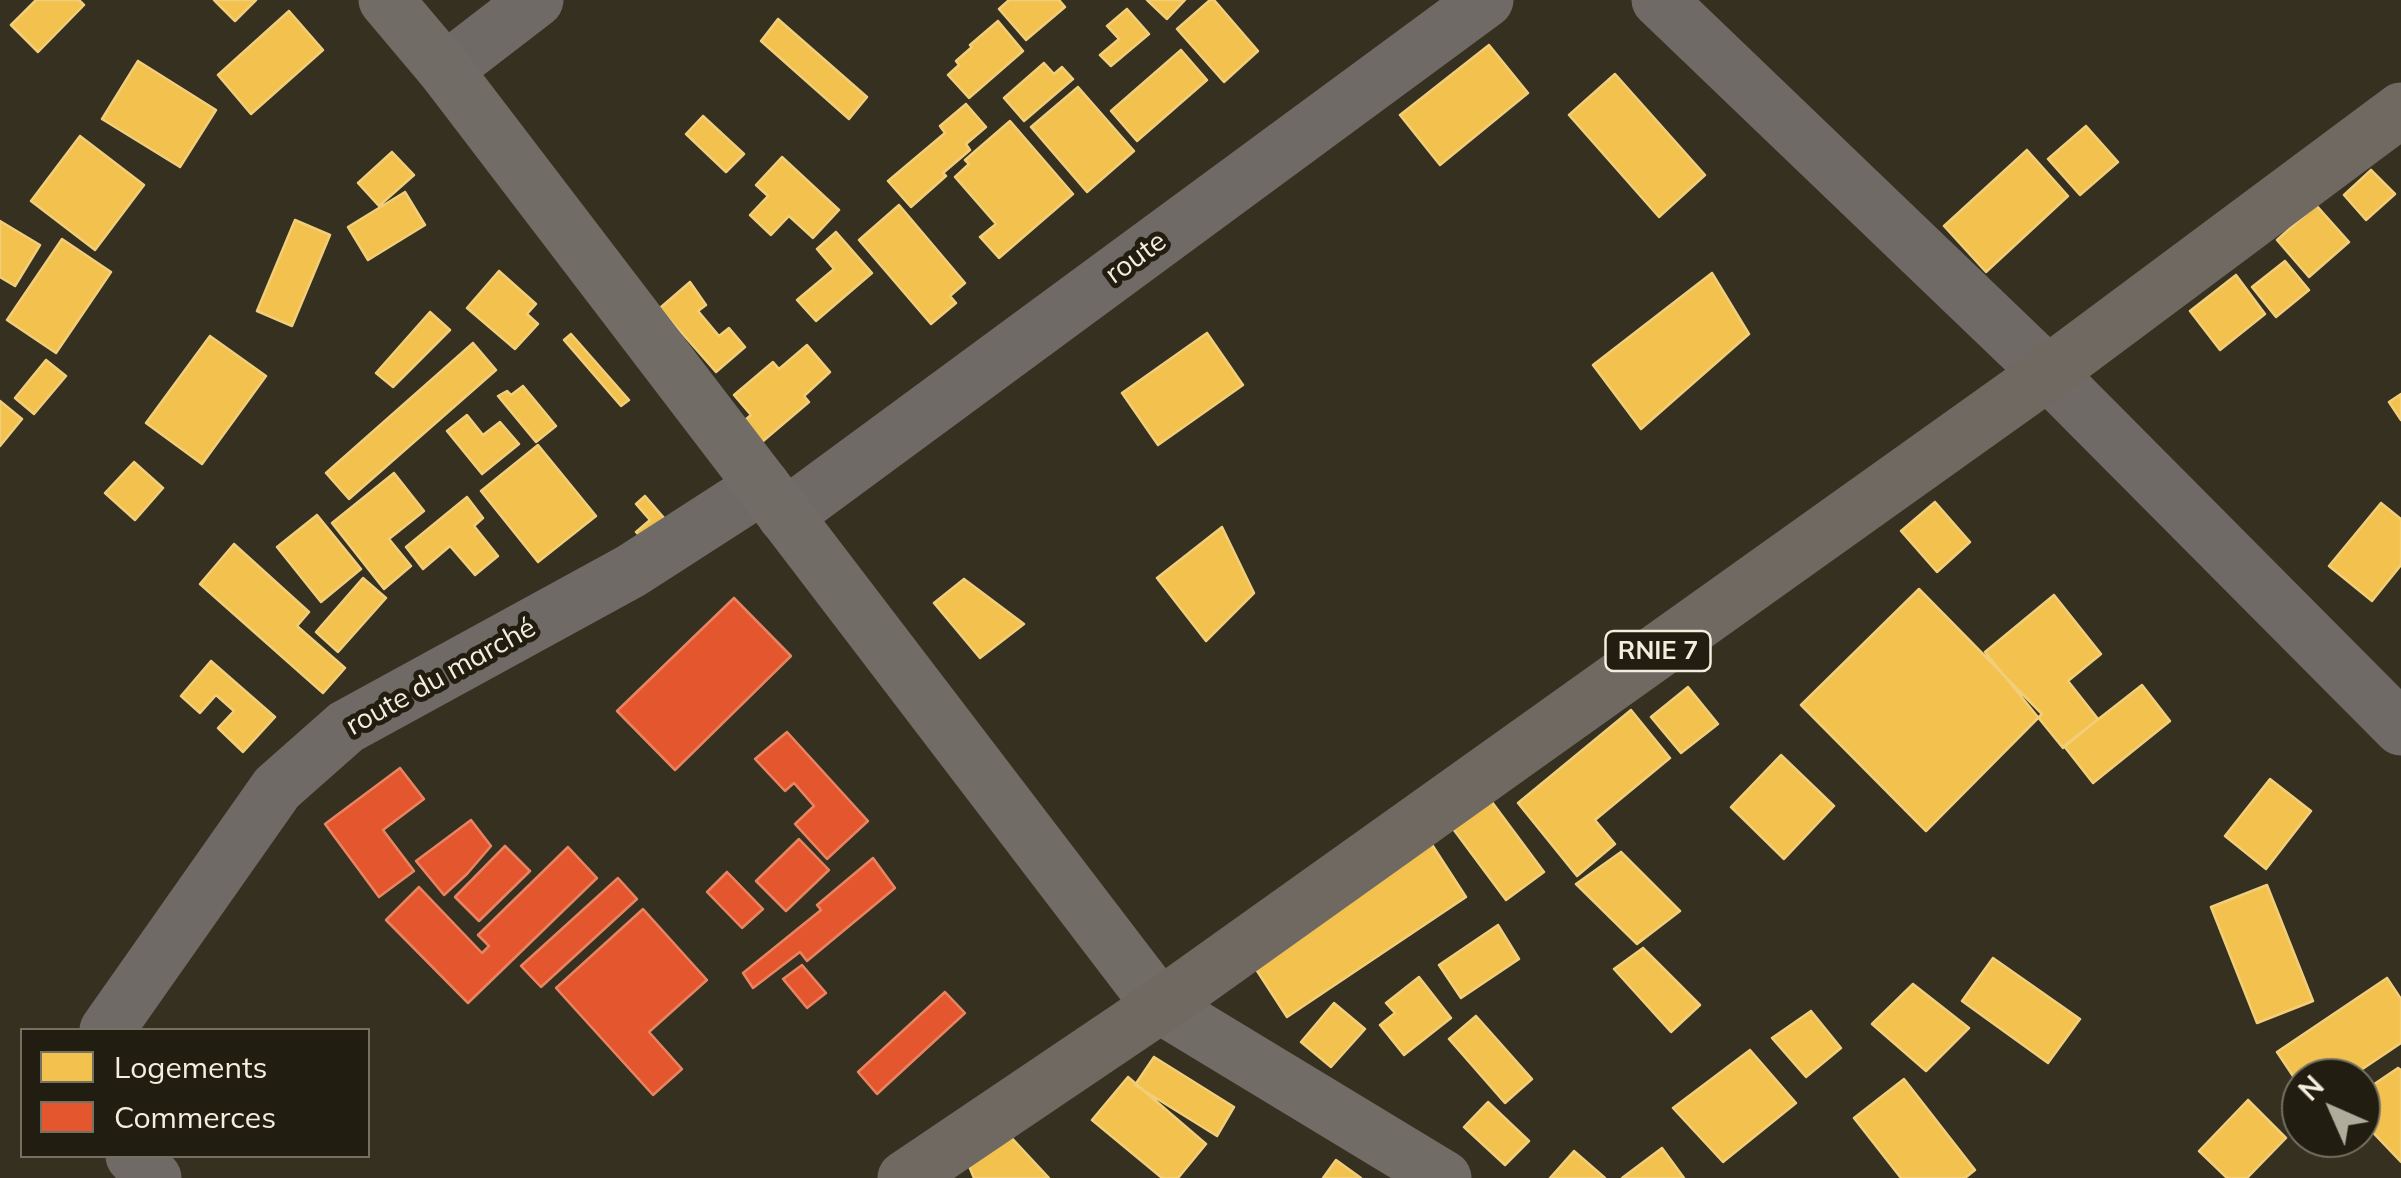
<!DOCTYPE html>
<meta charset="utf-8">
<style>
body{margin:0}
#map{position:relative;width:2401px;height:1178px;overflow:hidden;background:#353020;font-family:Mulish,sans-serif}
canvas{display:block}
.legend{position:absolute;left:20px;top:1028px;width:350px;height:130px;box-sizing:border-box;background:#211d10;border:2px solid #757162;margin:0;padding:12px 18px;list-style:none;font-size:30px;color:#f3eedd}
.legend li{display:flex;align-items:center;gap:20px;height:50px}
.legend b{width:50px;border:2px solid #757162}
.north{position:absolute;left:2281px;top:1058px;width:100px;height:100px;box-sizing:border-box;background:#211d10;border:2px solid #757162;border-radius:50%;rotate:315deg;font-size:28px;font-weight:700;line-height:40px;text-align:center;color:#f3eedd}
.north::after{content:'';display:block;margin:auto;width:35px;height:45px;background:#b0ac9b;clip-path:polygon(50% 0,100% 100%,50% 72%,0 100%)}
</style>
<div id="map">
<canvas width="2401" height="1178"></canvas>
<ul class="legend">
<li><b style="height:28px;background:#f2c14e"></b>Logements</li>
<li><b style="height:28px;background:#e4572e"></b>Commerces</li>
</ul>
<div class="north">N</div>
</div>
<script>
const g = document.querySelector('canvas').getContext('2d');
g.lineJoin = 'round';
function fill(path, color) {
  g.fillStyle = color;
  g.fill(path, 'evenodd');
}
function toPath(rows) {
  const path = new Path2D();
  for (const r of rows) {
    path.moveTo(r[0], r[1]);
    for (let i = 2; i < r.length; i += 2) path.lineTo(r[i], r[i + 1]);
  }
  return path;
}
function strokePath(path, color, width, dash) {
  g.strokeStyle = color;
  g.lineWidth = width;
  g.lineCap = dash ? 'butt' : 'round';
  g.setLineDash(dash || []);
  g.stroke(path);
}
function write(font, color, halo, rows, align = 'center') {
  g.font = font + ' Mulish,sans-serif';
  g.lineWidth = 10;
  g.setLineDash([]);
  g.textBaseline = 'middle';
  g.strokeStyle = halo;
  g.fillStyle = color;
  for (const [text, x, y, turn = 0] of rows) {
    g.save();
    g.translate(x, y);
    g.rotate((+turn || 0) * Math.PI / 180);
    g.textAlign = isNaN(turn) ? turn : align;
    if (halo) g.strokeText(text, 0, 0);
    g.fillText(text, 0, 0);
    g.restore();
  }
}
const homes = toPath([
 [36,0,79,0,84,5,38,52,11,25,36,0],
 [214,0,256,0,235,21,214,0],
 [1009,0,1059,0,1065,7,1026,40,999,9,1009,0],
 [1147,0,1185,0,1167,19,1147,0],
 [1210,0,1214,0,1258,51,1224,82,1177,29,1210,0],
 [1127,9,1149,34,1111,66,1100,55,1119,39,1107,26,1127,9],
 [289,11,323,50,251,114,218,75,289,11],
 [778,19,867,97,849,119,761,41,778,19],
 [998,21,1023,51,969,98,948,75,959,65,956,61,972,47,970,45,998,21],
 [1489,45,1528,93,1440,165,1400,115,1489,45],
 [1181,50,1207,80,1137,141,1111,111,1181,50],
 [138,61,216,110,180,167,102,119,138,61],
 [1044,63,1054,74,1062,67,1073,79,1024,121,1004,98,1044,63],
 [1615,74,1705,175,1659,217,1569,115,1615,74],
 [1078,87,1134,151,1087,192,1031,127,1078,87],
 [966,104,986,127,966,144,970,150,943,173,946,176,911,207,888,181,945,133,940,126,966,104],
 [703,116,744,154,726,172,686,134,703,116],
 [1010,121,1073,194,999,258,980,237,996,224,955,177,969,164,965,160,1010,121],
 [2086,126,2118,162,2080,195,2048,159,2086,126],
 [80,136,144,185,95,250,31,201,80,136],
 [2027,150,2068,196,1986,272,1944,226,2027,150],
 [392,152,414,175,379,206,358,183,392,152],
 [782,157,839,210,813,238,789,216,771,235,750,215,768,196,756,185,782,157],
 [2371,170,2395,194,2366,220,2344,195,2371,170],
 [405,192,425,225,368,260,348,227,405,192],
 [899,205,965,283,950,296,956,303,931,324,859,240,899,205],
 [2316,205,2349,242,2309,277,2277,240,2316,205],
 [295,220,330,235,292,326,257,311,295,220],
 [0,221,40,245,15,286,0,277,0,221],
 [836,232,872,273,816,321,797,300,834,269,817,249,836,232],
 [62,239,111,272,56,353,7,320,62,239],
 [2285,261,2309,290,2276,317,2252,287,2285,261],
 [499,271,536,304,527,314,538,324,515,349,467,308,499,271],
 [1712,273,1749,334,1641,429,1593,365,1712,273],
 [2236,275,2265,314,2220,350,2190,311,2236,275],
 [690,282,706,305,698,311,719,336,729,328,745,347,716,372,660,308,690,282],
 [430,312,450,330,393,387,376,373,430,312],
 [1207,333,1243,385,1158,445,1122,393,1207,333],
 [571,334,629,400,621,406,564,340,571,334],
 [210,336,266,376,202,464,146,423,210,336],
 [473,343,496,370,349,499,326,473,473,343],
 [807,345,830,372,804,396,809,402,749,453,731,432,751,415,734,395,773,362,779,369,807,345],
 [46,360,66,376,34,414,15,398,46,360],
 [523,386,556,426,536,442,498,396,507,391,511,395,523,386],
 [2401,394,2401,420,2389,402,2401,394],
 [0,401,22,419,0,446,0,401],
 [467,415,483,435,500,422,519,444,482,474,447,431,467,415],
 [538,445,596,516,538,562,481,491,538,445],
 [134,462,163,488,135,520,105,493,134,462],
 [394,473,424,511,389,539,411,566,384,589,332,523,394,473],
 [645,496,671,526,649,546,636,532,650,520,636,504,645,496],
 [467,497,483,518,474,526,498,556,475,575,450,546,423,569,406,547,467,497],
 [1935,502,1970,542,1937,572,1901,531,1935,502],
 [2381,503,2401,519,2401,565,2372,601,2329,566,2381,503],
 [317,515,361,569,321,602,277,547,317,515],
 [1222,527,1254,593,1206,641,1157,578,1222,527],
 [234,544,309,612,297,626,345,668,323,693,200,584,234,544],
 [363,578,386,598,338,652,316,632,363,578],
 [964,579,1024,624,980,658,934,603,964,579],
 [1919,589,2042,714,1926,831,1801,705,1919,589],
 [2054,595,2101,654,2068,681,2098,719,2063,748,1985,652,2054,595],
 [211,661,275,717,243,752,218,728,234,711,216,695,200,713,181,696,211,661],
 [2142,685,2170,721,2093,783,2064,746,2142,685],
 [1688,687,1718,724,1681,753,1651,717,1688,687],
 [1631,710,1670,758,1595,820,1615,844,1577,876,1518,803,1631,710],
 [1781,755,1834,806,1784,859,1731,807,1781,755],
 [2270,779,2311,811,2266,869,2225,836,2270,779],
 [1486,794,1544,872,1506,900,1448,822,1486,794],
 [1429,840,1466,897,1287,1017,1250,960,1429,840],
 [1621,852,1680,911,1637,944,1576,884,1621,852],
 [2267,885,2313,1001,2257,1023,2211,907,2267,885],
 [1498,925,1519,959,1461,998,1439,965,1498,925],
 [1643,948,1700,1005,1671,1032,1614,969,1643,948],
 [1993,958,2080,1019,2048,1063,1962,1001,1993,958],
 [1419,977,1451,1018,1404,1055,1380,1025,1395,1013,1386,1003,1419,977],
 [2387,978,2401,999,2401,1043,2349,1078,2301,1078,2301,1088,2277,1052,2387,978],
 [1913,984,1969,1028,1926,1071,1872,1024,1913,984],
 [1334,1003,1365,1029,1331,1067,1301,1042,1334,1003],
 [1811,1011,1841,1048,1806,1077,1772,1038,1811,1011],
 [1476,1016,1532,1079,1505,1103,1449,1039,1476,1016],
 [1750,1050,1796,1103,1723,1162,1673,1108,1750,1050],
 [1154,1057,1234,1107,1217,1136,1135,1085,1154,1057],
 [2398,1068,2401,1070,2401,1162,2361,1120,2361,1093,2398,1068],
 [1128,1077,1206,1144,1178,1178,1162,1178,1092,1120,1128,1077],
 [1904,1079,1975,1170,1965,1178,1901,1178,1854,1118,1904,1079],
 [2248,1100,2286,1138,2247,1178,2227,1178,2199,1151,2248,1100],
 [1488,1102,1529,1141,1505,1165,1464,1127,1488,1102],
 [1008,1134,1049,1178,974,1178,969,1166,1008,1134],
 [1662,1148,1684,1178,1622,1178,1662,1148],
 [1574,1151,1605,1178,1550,1178,1574,1151],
 [1336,1160,1361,1178,1323,1178,1336,1160]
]);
fill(homes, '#f2c14e');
strokePath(homes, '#f2ce79', 2.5);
const shops = toPath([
 [734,598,791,656,675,770,617,711,734,598],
 [787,732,868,821,827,859,795,824,814,806,794,783,785,791,755,759,787,732],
 [400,768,424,799,383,830,414,871,379,897,325,824,400,768],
 [471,820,491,846,467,874,444,895,416,861,471,820],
 [799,839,829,870,786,911,756,881,799,839],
 [505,846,530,871,479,921,455,897,505,846],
 [568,847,597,878,468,1003,386,920,419,887,482,953,489,946,478,935,568,847],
 [873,858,895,888,807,961,800,952,753,988,743,973,821,910,817,905,873,858],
 [727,872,763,909,742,928,707,892,727,872],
 [618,878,637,899,541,987,521,966,618,878],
 [643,909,707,980,649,1032,682,1069,653,1095,556,988,643,909],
 [802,965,826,993,807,1008,783,979,802,965],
 [945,992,965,1013,877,1094,858,1072,945,992]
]);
fill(shops, '#e4572e');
strokePath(shops, '#e88462', 2.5);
strokePath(toPath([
 [1659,0,2048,373,2401,728],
 [445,70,536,0],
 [785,516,1486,0],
 [107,1030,277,788,346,727,631,571,763,486],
 [133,1156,154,1178]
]), '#6f6a66', 55);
strokePath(toPath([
 [386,0,445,70,1160,1006,1444,1178]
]), '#716c66', 55);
strokePath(toPath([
 [905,1178,1160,1006,2048,373,2401,110]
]), '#706961', 55);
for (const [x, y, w] of [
 [1658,651,105]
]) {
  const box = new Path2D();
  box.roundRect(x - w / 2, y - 20, w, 40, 8);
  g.fillStyle = '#211d10';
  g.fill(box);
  strokePath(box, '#f3eedd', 2.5);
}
write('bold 25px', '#f3eedd', null, [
 ["RNIE 7",1658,651]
]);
write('28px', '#f3eedd', '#211d10', [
 ["route",1136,258,-36],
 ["route du marché",441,677,-29]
]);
</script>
